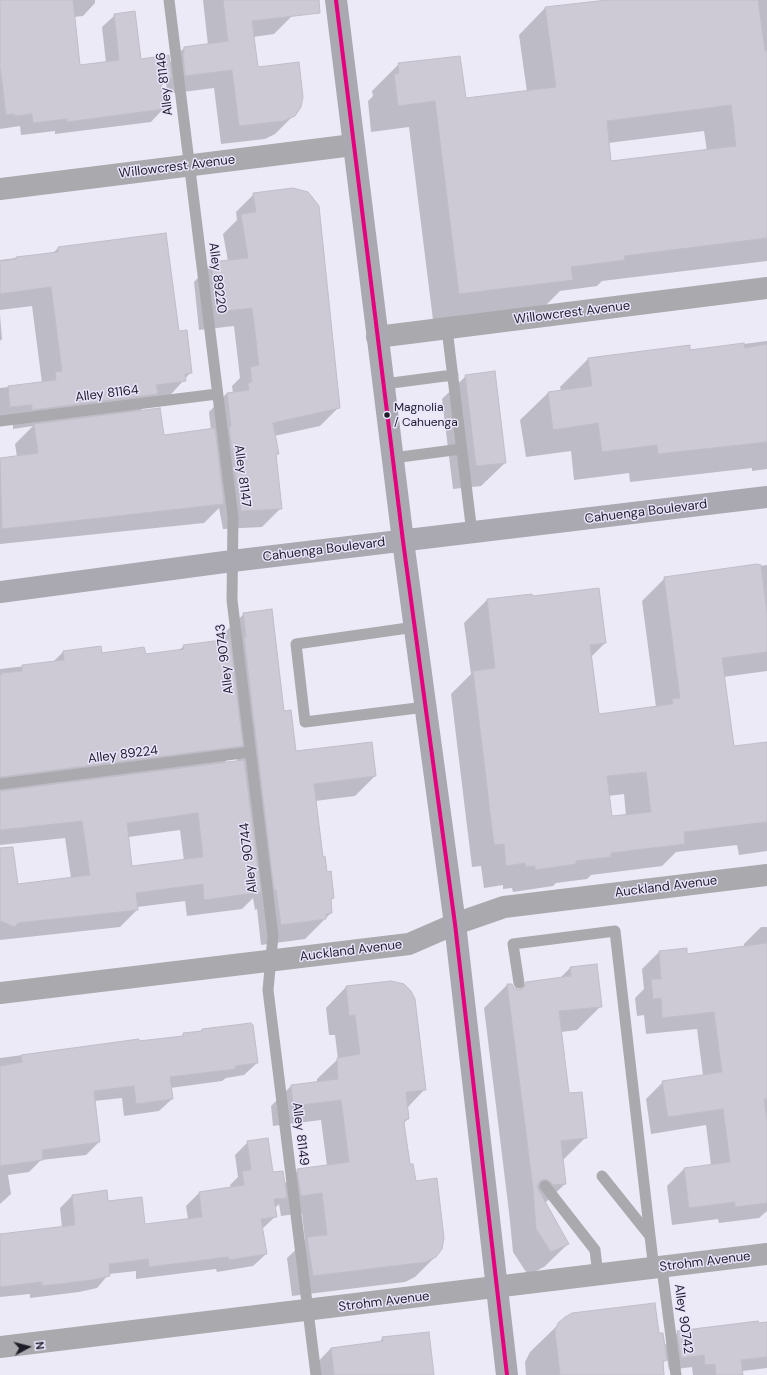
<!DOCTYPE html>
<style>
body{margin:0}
#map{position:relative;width:767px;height:1375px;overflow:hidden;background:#edeaf7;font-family:"DM Sans",sans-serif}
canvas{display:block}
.north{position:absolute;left:8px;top:1327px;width:40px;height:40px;-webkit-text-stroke:3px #eae4fd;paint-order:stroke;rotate:83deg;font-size:11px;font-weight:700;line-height:16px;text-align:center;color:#1e1c27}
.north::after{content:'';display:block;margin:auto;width:14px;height:18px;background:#1e1c27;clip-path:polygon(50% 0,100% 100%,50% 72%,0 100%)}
</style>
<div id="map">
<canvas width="767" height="1375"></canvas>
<div class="north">N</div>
</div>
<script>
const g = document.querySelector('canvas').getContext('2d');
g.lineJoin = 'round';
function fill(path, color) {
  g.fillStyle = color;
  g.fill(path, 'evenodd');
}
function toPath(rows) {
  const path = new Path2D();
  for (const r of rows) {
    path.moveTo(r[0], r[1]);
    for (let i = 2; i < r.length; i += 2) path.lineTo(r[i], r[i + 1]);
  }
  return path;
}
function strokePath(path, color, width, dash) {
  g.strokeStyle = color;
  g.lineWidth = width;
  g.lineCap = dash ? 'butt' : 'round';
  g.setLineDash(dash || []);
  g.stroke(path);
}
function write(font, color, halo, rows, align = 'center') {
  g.font = font + ' "DM Sans",sans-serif';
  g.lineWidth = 3;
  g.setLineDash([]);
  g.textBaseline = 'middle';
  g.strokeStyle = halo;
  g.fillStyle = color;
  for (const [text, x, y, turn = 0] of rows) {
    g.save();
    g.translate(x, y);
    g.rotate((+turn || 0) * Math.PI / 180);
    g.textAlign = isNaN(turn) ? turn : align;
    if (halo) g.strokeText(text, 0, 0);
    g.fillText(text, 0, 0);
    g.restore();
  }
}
fill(toPath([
 [0,0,95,0,95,3,83,16,74,17,79,66,106,63,102,27,115,15,140,60,169,63,184,48,208,45,203,0,290,0,292,16,274,34,253,37,257,68,294,115,275,134,265,139,221,144,214,88,167,94,166,82,160,87,163,109,151,122,55,134,55,131,21,135,20,126,0,129],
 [614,0,767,0,767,261,602,281,597,286,560,291,545,306,433,320,409,127,371,132,368,101,373,96,372,91,399,64,465,100,527,92,519,35,545,8],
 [704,131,707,151,610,163,608,143],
 [299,190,312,196,318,207,339,407,320,426,274,436,278,454,275,456,281,508,262,527,223,529,219,508,204,523,0,544,0,459,17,457,15,444,33,426,13,429,13,424,0,425,0,388,42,383,32,306,0,310,0,260,53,253,58,248,178,332,191,372,166,400,148,403,139,412,163,436,211,430,209,412,227,393,233,393,232,386,240,378,234,326,199,330,194,282,212,263,228,261,223,234,237,220,236,212,254,194],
 [0,315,2,339,0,341],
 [767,341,767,469,752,471,752,468,630,482,629,473,574,480,571,451,526,457,520,420,548,393,561,391,560,387,588,359,690,351],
 [466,376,505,463,481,486,453,489,442,399],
 [767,565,767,674,767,671,723,677,733,748,767,743,767,851,739,855,737,845,676,852,662,866,591,875,587,879,556,883,553,886,513,892,512,888,503,889,503,885,484,888,481,866,472,867,451,694,471,674,464,623,487,600,531,595,532,598,605,643,591,657,598,715,656,707,642,601,665,578],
 [624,794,626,816,611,818,608,796],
 [244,614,284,712,295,752,375,776,355,796,315,801,322,858,333,898,330,901,331,913,305,939,261,945,257,909,255,910,253,898,242,909,187,916,185,901,137,907,137,910,120,927,0,940,0,880,17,885,71,878,65,838,0,845,0,669,52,663,63,652,146,655,179,650,184,646,225,641,224,633],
 [236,752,237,762,224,763],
 [180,830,184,861,131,867,128,837],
 [761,927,767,927,767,1211,759,1218,719,1223,718,1219,672,1225,667,1186,684,1169,711,1165,706,1125,651,1134,646,1099,663,1082,703,1075,697,1029,646,1034,644,1015,637,1016,635,998,644,989,642,969,659,952,686,955,744,947,744,944],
 [570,968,601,1006,577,1030,561,1032,568,1094,586,1137,562,1161,565,1184,545,1203,568,1244,544,1267,528,1275,513,1252,509,1212,484,1008,507,985,519,990,526,983,560,978],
 [346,987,425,1089,407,1108,408,1119,404,1123,409,1165,415,1182,436,1256,415,1277,405,1282,292,1296,287,1258,305,1241,302,1213,281,1216,279,1204,274,1209,276,1216,262,1229,266,1254,253,1266,217,1272,216,1269,136,1279,136,1271,109,1274,97,1288,79,1292,30,1298,30,1294,0,1297,0,1235,62,1228,60,1208,72,1196,108,1202,144,1225,188,1219,186,1206,199,1193,231,1188,230,1185,238,1177,235,1155,248,1142,272,1173,284,1184,298,1170,327,1166,321,1120,273,1126,271,1106,291,1086,317,1082,317,1079,338,1059,335,1035,329,1035,326,1008],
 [202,1030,257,1063,244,1075,226,1078,222,1081,170,1088,172,1099,159,1111,124,1116,122,1098,94,1101,99,1142,86,1155,41,1160,29,1172,8,1175,11,1194,0,1204,0,1058,138,1040,138,1042,181,1037,184,1034,200,1032],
 [561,1322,658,1335,664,1346,678,1332,767,1323,767,1368,742,1371,742,1375,693,1375,692,1367,669,1370,667,1359,662,1364,663,1375,526,1375,525,1362,530,1352],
 [383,1338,433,1375,316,1375,316,1364,331,1348,378,1343]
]), '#0003');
const building = toPath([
 [0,0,73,0,80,65,119,60,114,14,135,11,141,59,169,55,172,78,160,79,164,109,67,122,67,119,33,123,32,114,15,116,14,114,6,115,0,67,0,0],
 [223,0,319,0,320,13,252,21,258,67,299,62,303,97,301,107,295,116,284,121,239,126,232,70,185,76,183,53,184,53,184,47,228,41,223,0],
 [607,0,758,0,765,51,767,51,767,238,624,256,625,260,571,267,573,280,459,294,435,101,398,106,394,74,399,73,398,63,460,56,466,98,556,87,545,7,607,0],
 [731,105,736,146,611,161,607,121,731,105],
 [293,188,308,192,319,206,340,408,273,423,279,454,276,454,282,509,241,511,229,427,231,426,227,393,249,390,248,383,252,382,250,367,259,365,252,308,218,312,211,262,248,258,241,214,256,212,253,193,293,188],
 [166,233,179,331,187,330,192,373,185,374,186,381,156,385,158,394,32,410,32,405,10,407,8,386,56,380,55,372,62,371,51,287,0,294,0,261,16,259,16,257,58,252,58,247,166,233],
 [744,343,745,348,767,344,767,442,658,454,657,445,602,452,598,423,553,430,548,392,592,386,588,358,690,345,690,350,744,343],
 [495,371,506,463,476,466,465,375,495,371],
 [160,408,164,435,215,428,224,504,2,529,0,458,38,453,34,424,160,408],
 [757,564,761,565,767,613,767,652,722,658,734,746,767,742,767,822,684,832,685,844,611,853,611,857,576,861,576,864,535,870,535,866,526,867,525,863,506,866,504,844,494,845,473,671,495,668,487,599,532,594,533,596,599,588,606,643,590,645,599,714,673,704,672,699,680,698,664,577,757,564],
 [646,772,651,812,612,816,607,776,646,772],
 [272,609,284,711,291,710,296,751,372,742,376,776,314,784,323,857,325,856,327,872,331,871,334,898,331,899,332,913,326,914,326,919,281,925,276,890,274,890,244,637,246,637,243,613,272,609],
 [230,639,243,746,0,777,0,675,2,675,2,673,22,671,22,665,64,660,63,651,101,646,102,653,144,647,146,654,184,649,183,645,230,639],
 [244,760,261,892,204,900,203,884,136,893,138,910,18,923,15,927,0,921,0,848,13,847,18,884,90,875,82,821,0,830,0,791,244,760],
 [198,813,203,857,132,866,127,823,198,813],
 [767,943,767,1099,764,1099,767,1120,767,1203,735,1207,735,1202,689,1208,684,1168,730,1162,723,1109,668,1117,662,1081,722,1072,714,1012,662,1018,661,998,653,999,651,979,661,979,659,951,687,948,687,954,767,943],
 [597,964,602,1007,559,1011,569,1093,582,1092,587,1138,561,1141,566,1184,553,1185,548,1180,544,1179,540,1181,537,1187,569,1244,551,1252,536,1229,533,1188,507,984,512,984,514,988,520,990,525,986,526,982,571,976,570,967,597,964],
 [391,981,404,984,411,991,415,999,426,1090,406,1092,409,1119,405,1120,404,1123,410,1164,413,1164,416,1181,437,1178,444,1238,442,1249,436,1257,426,1262,313,1276,307,1237,327,1235,322,1193,301,1196,297,1169,349,1162,341,1100,293,1106,291,1085,338,1079,337,1058,360,1054,355,1015,349,1016,346,986,391,981],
 [251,1023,253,1025,258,1063,235,1066,236,1069,170,1077,173,1099,136,1104,134,1086,94,1091,100,1142,42,1150,43,1160,0,1166,0,1066,22,1062,21,1055,139,1039,139,1041,183,1036,183,1033,202,1031,202,1029,251,1023],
 [268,1138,273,1172,283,1171,287,1198,274,1199,277,1217,261,1219,267,1254,229,1260,228,1257,149,1267,148,1259,109,1264,110,1276,92,1280,42,1286,42,1282,0,1287,0,1234,75,1225,72,1195,107,1190,108,1201,142,1197,145,1224,202,1217,199,1192,244,1185,242,1171,251,1170,247,1141,268,1138],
 [655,1303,659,1333,663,1333,667,1360,663,1361,664,1375,560,1375,555,1331,558,1323,565,1317,572,1313,655,1303],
 [758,1321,758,1323,767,1322,767,1357,741,1360,743,1375,716,1375,715,1364,705,1365,704,1355,681,1358,677,1331,758,1321],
 [429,1332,434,1375,334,1375,331,1348,383,1341,382,1337,429,1332]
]);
fill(building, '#cdcad6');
strokePath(building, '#c0bdc9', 1);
strokePath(toPath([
 [169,0,233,517,232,600,273,936,268,990,316,1375],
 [447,329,472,533],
 [384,384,453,375],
 [0,421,217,394],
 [393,458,461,449],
 [415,627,296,644,305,722,425,707],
 [0,784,250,752],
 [519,983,513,944,615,931,650,1236],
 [602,1176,650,1236,654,1269],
 [545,1186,595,1250,598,1275],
 [662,1268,676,1375]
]), '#aaa9ae', 11);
strokePath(toPath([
 [0,189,353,145],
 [377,337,767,288],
 [0,993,409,944,455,924,504,907,767,875],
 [0,1347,767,1254]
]), '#aaa9ae', 22);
strokePath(toPath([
 [336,0,403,541,455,924,507,1375],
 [0,592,232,561,767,497]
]), '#aaa8b0', 22);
strokePath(toPath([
 [336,0,403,541,455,924,507,1375]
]), '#e5007d', 4);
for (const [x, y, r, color] of [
 [387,415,3.5,"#1e1c27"]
]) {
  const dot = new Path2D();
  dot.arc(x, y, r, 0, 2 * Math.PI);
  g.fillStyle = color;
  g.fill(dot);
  strokePath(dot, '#eae4fd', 1.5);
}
write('12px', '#1e1c27', '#eae4fd', [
 ["Magnolia",394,408],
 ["/ Cahuenga",394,423]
], 'left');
write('13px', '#1e1c27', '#eae4fd', [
 ["Alley 81146",165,84,-97],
 ["Willowcrest Avenue",177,167,-7],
 ["Alley 89220",217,278,83],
 ["Willowcrest Avenue",572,313,-7],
 ["Alley 81164",107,394,-7],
 ["Alley 81147",242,476,83],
 ["Cahuenga Boulevard",646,512,-7],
 ["Cahuenga Boulevard",324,550,-7],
 ["Alley 90743",225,659,-97],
 ["Alley 89224",123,755,-7],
 ["Alley 90744",249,858,-97],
 ["Auckland Avenue",666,887,-7],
 ["Auckland Avenue",351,951,-7],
 ["Alley 81149",300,1134,83],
 ["Strohm Avenue",705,1262,-7],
 ["Strohm Avenue",384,1302,-7],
 ["Alley 90742",683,1319,82]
]);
</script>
